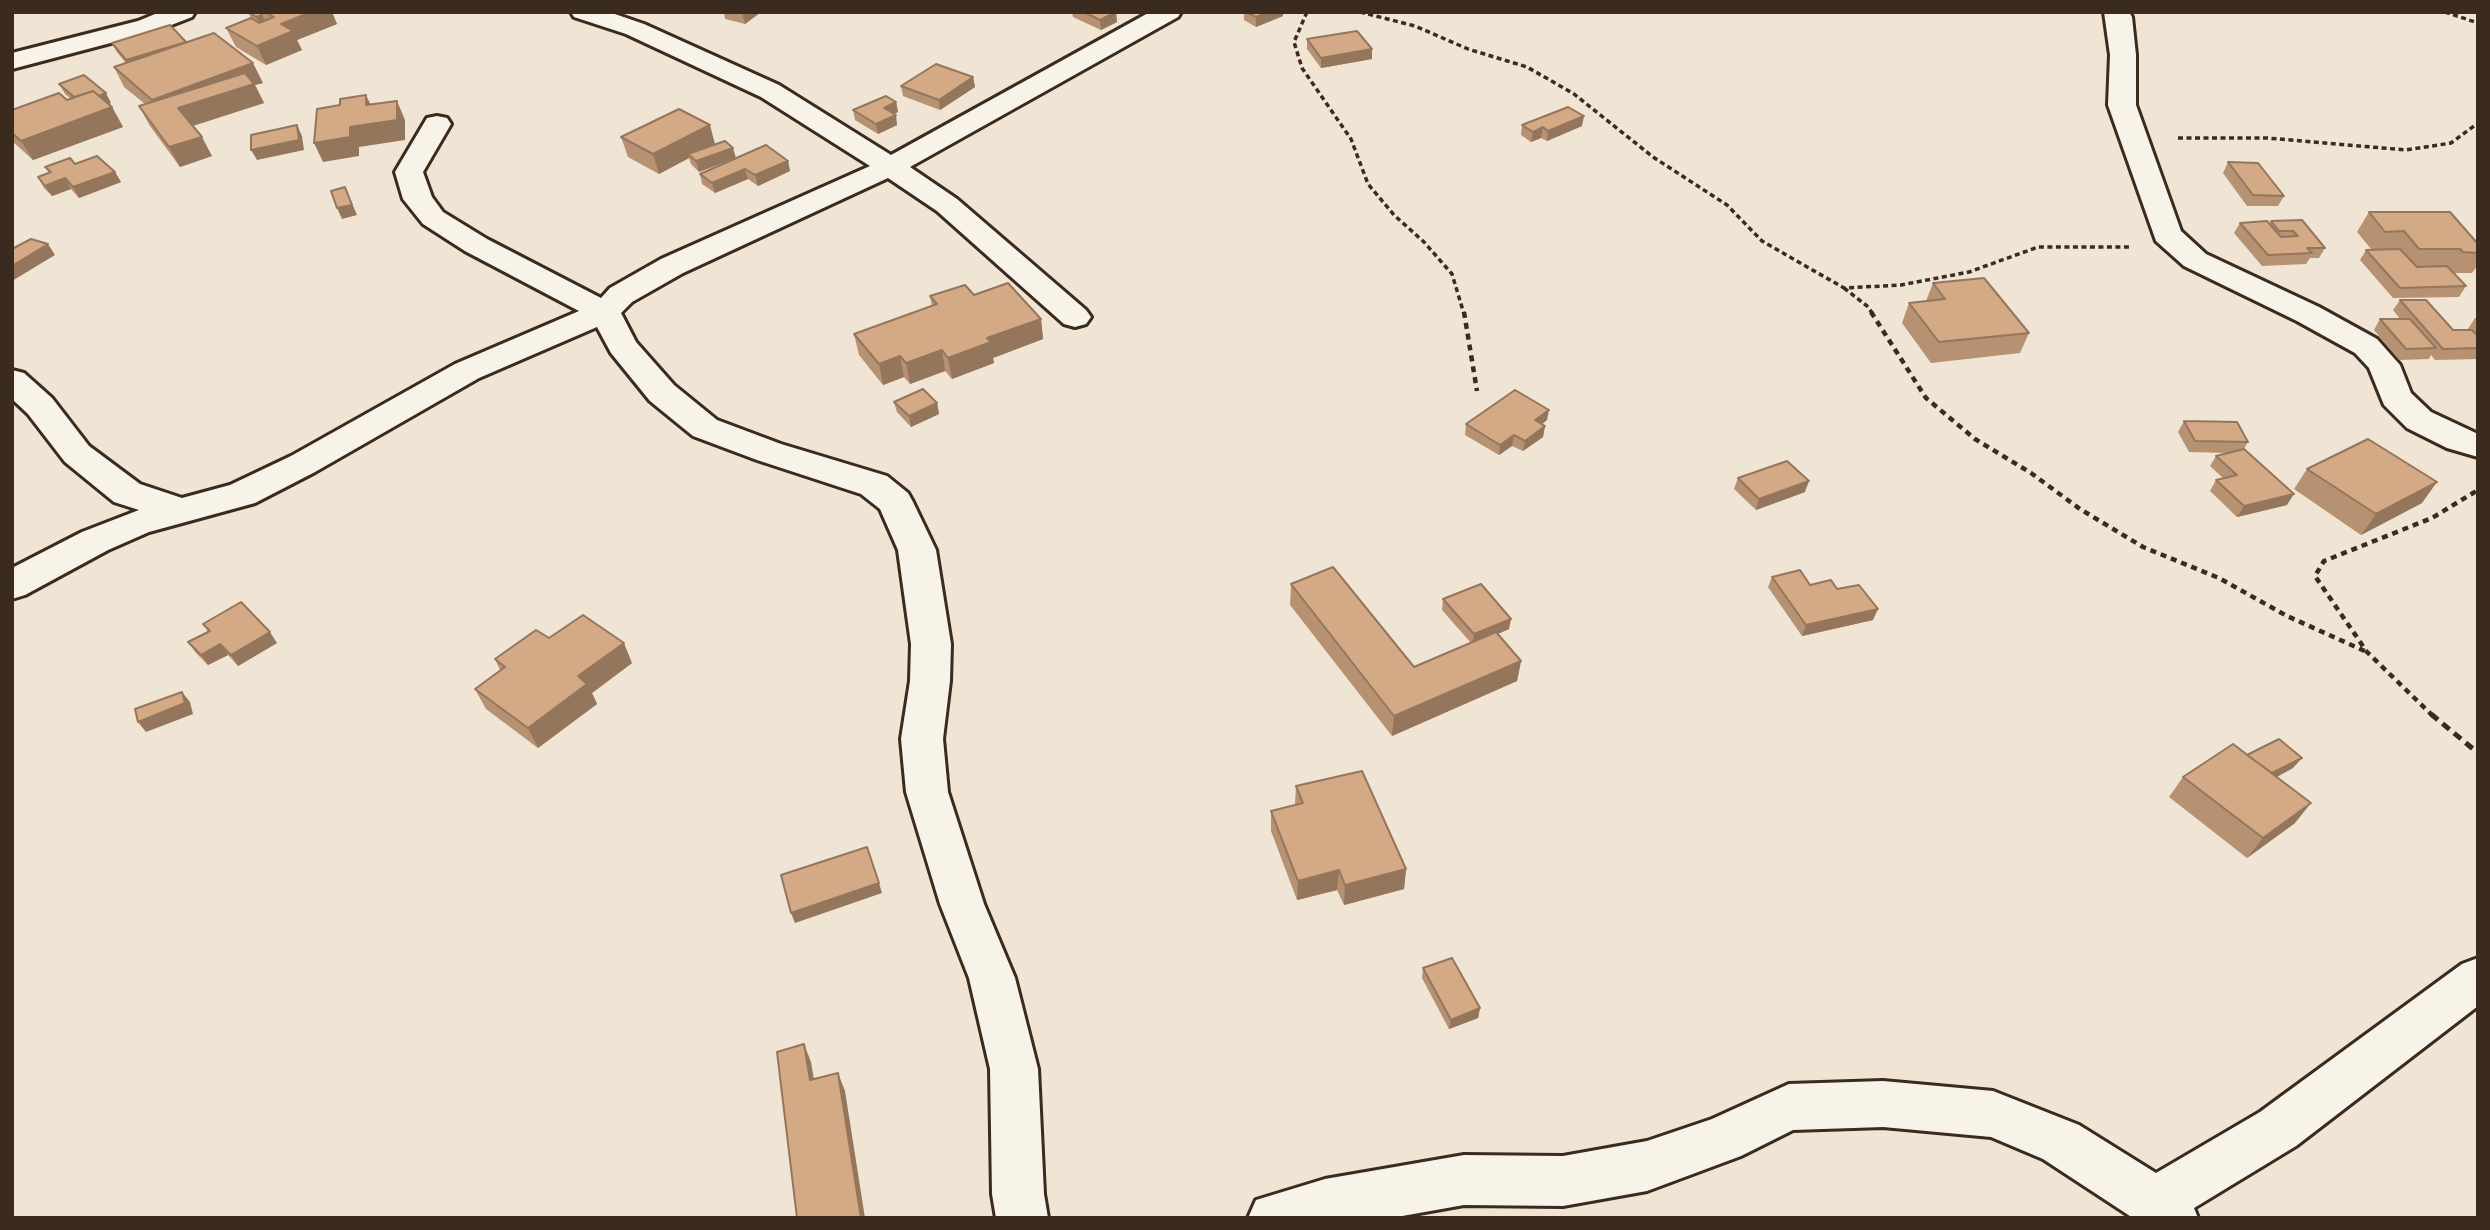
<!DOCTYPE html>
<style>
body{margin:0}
#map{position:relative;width:2490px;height:1230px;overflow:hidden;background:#f0e4d4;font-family:"Architects Daughter",sans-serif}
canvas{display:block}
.frame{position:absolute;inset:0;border:14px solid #3b2a1e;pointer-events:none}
</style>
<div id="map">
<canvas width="2490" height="1230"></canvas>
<div class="frame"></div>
</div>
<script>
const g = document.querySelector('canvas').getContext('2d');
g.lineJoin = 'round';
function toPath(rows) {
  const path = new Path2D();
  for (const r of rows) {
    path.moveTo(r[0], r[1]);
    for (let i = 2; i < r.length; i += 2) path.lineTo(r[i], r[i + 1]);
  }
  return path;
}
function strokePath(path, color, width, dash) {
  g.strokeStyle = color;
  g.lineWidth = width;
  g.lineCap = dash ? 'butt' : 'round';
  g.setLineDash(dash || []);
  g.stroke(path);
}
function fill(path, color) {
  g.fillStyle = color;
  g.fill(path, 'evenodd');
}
const street = toPath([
 [160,12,195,12,192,17,156,31,12,69,12,53,138,21,160,12],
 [571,12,609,12,644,24,779,85,891,155,1150,12,1181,12,1178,17,910,167,957,199,1086,310,1091,317,1086,324,1075,327,1064,324,937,211,888,178,683,273,632,302,621,313,636,342,674,385,717,420,781,444,887,476,908,493,913,502,936,550,951,644,950,681,943,739,948,792,984,904,1015,978,1038,1069,1044,1194,1048,1218,996,1218,992,1194,990,1069,969,978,940,904,906,792,901,739,910,681,911,644,898,550,880,509,861,494,757,460,693,436,650,401,611,353,597,327,479,378,315,472,255,503,149,532,108,550,25,595,12,599,12,568,82,532,139,510,114,502,65,462,28,414,12,399,12,370,24,373,52,398,89,446,140,484,182,498,230,485,291,456,455,364,579,311,465,251,423,224,403,199,395,172,427,118,437,116,447,118,451,124,423,172,432,197,443,212,487,239,601,298,610,288,661,259,870,166,761,97,626,34,574,17,571,12],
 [2104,12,2129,12,2132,17,2136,55,2136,105,2181,231,2206,254,2319,307,2377,339,2400,365,2411,393,2431,412,2478,434,2478,457,2447,448,2407,428,2384,405,2369,368,2355,353,2297,321,2184,266,2156,241,2108,105,2110,55,2104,12],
 [2478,958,2478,1006,2296,1146,2194,1208,2198,1218,2133,1218,2043,1159,1991,1137,1883,1127,1793,1130,1741,1156,1647,1191,1563,1206,1464,1205,1391,1218,1248,1218,1256,1200,1325,1179,1464,1155,1563,1156,1647,1141,1712,1119,1789,1084,1883,1081,1993,1091,2079,1125,2156,1173,2260,1112,2462,964,2478,958]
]);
strokePath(street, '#3b2a1e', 6);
strokePath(toPath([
 [1307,12,1294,42,1302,68,1351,139,1368,184,1394,215,1424,242,1452,274,1464,314],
 [1360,12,1415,26,1468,49,1527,67,1574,94,1653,157,1727,205,1762,241,1844,288,1901,285,1969,272,2038,247,2130,247],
 [2445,12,2478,23],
 [2178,138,2267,138,2406,150,2451,143,2478,123],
 [1844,288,1867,306,1873,314]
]), '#3b2a1e', 3.5, [5, 3.5]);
strokePath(toPath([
 [1464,312,1477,391],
 [1871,312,1926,398,1975,439,2031,473,2080,509,2143,547,2219,578,2287,616,2367,652],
 [2433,716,2367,652,2315,576,2324,561,2432,518,2478,490]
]), '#3b2a1e', 4.5, [6, 5]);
strokePath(toPath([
 [2431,714,2478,753]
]), '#3b2a1e', 5, [9, 6]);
fill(street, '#f7f3e8');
fill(toPath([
 [248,12,332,12,337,24,297,40,302,50,266,65,236,47,226,28,251,18],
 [724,12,761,12,745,24,725,19],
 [1072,12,1116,12,1117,22,1101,30,1073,17],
 [1244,12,1283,12,1283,16,1256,27,1244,20],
 [1307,39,1372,59,1321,68,1307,49],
 [186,42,263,83,255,85,264,103,193,126,212,156,180,167,150,126,139,106,145,104,124,87,114,67,126,63,117,52,112,43],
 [973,77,975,87,940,110,903,96,901,86],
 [59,84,111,103,109,104,112,107,123,127,33,160,12,141,12,110,71,99,65,94],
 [896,102,898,112,894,114,897,125,878,134,855,120,853,110],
 [1522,125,1582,126,1547,141,1541,138,1531,142,1521,135],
 [621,137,715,144,736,158,788,161,790,171,758,186,748,179,715,193,702,184,700,174,735,158,699,172,691,164,689,158,659,174,628,157],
 [2228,162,2284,196,2278,206,2247,206,2223,173],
 [75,164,115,172,121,182,79,198,71,189,52,196,44,188,38,177,49,173,45,167],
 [2369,212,2478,244,2478,265,2472,273,2453,273,2466,286,2459,297,2393,298,2360,260,2366,250,2371,249,2357,232],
 [2302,220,2325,248,2319,258,2310,258,2306,264,2262,266,2234,233,2240,223,2269,224,2271,221],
 [1933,283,2029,333,2020,353,1931,363,1902,323,1909,303,1926,301],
 [974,295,1041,319,1043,339,993,358,994,363,952,379,945,371,910,384,904,377,883,385,859,355,854,334,932,306,930,296],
 [2400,300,2453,330,2469,330,2468,329,2475,318,2478,318,2478,359,2435,360,2431,355,2429,359,2399,360,2374,330,2380,319,2400,319,2393,310],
 [894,402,937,403,939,414,911,427,897,412],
 [1547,420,1542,424,1545,426,1543,437,1523,451,1512,446,1499,455,1465,435,1466,424],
 [2184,421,2248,442,2244,449,2287,505,2237,517,2210,491,2216,480,2223,478,2210,466,2216,456,2228,453,2189,452,2178,432],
 [2307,469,2422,503,2361,535,2294,489],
 [1738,478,1805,492,1756,510,1734,489],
 [1772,577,1837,589,1873,620,1802,636,1768,587],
 [1291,584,1414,667,1471,643,1442,610,1443,599,1509,629,1498,634,1521,661,1517,681,1392,736,1290,605],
 [203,624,277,643,238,666,228,655,208,665,196,653,188,642,208,632],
 [549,638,632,663,592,693,597,704,538,748,486,709,475,689,500,670,495,659],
 [2247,755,2293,768,2277,777,2295,823,2247,858,2169,797,2183,777],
 [1296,786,1406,869,1404,889,1344,905,1337,890,1297,900,1271,831,1271,811,1295,805],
 [1423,968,1480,1008,1478,1018,1449,1029,1422,978]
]), '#b69172');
fill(toPath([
 [311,12,332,12,337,24,297,40,302,50,266,65,257,46,281,24],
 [742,12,761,12,745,24],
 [1116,12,1117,22,1101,30,1100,20],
 [1269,12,1283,12,1283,16,1256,27,1256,17],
 [262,15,267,24,261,27,256,17],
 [186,42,132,70,126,60],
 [1372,49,1372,59,1321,68,1321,58],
 [253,63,263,83,255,85,264,103,189,127,162,120,152,100],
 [973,77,975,87,940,110,939,100],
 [106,93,111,103,85,112,80,102],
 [366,95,375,114,397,101,405,120,405,140,359,147,359,156,323,162,314,143,350,127,366,105],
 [896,102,898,112,885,118,884,108],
 [112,107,123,127,33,160,21,141],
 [896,115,897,125,878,134,876,124],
 [1584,116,1582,126,1547,141,1548,131],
 [297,125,302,136,304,150,257,160,251,150],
 [710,125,715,144,688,154,689,158,659,174,653,154],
 [1543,127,1541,138,1531,142,1533,132],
 [202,137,212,156,180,167,169,147],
 [733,148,736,158,699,172,696,161],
 [788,161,790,171,758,186,755,175],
 [745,169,748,179,715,193,712,183],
 [115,172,121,182,79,198,73,187],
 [65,178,71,189,52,196,45,186],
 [345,187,357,215,342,219,337,208],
 [48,244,55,255,12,281,12,266],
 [1041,319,1043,339,993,358,994,363,952,379,948,358,987,338],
 [942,350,945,371,910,384,906,363],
 [900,356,904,377,883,385,879,364],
 [937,403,939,414,911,427,909,416],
 [1549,410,1547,420,1533,431,1535,420],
 [1545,426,1543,437,1523,451,1525,441],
 [1514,435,1512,446,1499,455,1500,445],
 [1809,481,1805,492,1756,510,1759,499],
 [2437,482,2422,503,2361,535,2376,514],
 [2294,494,2287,505,2237,517,2244,506],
 [1878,609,1873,620,1802,636,1806,625],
 [1511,619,1509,629,1472,645,1474,634],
 [270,632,277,643,238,666,231,655],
 [624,643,632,663,592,693,597,704,538,748,528,728,578,676],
 [220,644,228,655,208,665,201,655],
 [1521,661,1517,681,1392,736,1394,716],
 [182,692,190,702,193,714,146,732,138,722],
 [2302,758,2293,768,2261,785,2269,775],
 [2311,803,2295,823,2247,858,2263,838],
 [1406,869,1404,889,1344,905,1345,885],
 [1339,870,1337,890,1297,900,1298,881],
 [879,883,882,893,795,923,791,913],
 [1480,1008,1478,1018,1449,1029,1451,1020],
 [804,1044,811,1062,817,1098,810,1080],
 [838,1073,845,1091,865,1218,861,1218]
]), '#94765d');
const building = toPath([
 [249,12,261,12,262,15,256,17,249,12],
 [265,12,311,12,281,24,293,31,257,46,226,28,251,18,259,23,274,17,265,12],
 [1084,12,1116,12,1100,20,1084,12],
 [1247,12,1269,12,1256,17,1247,12],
 [170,25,186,42,126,60,112,43,170,25],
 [1357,31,1372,49,1321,58,1307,39,1357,31],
 [214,33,253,63,152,100,114,67,214,33],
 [936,64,973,77,939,100,901,86,936,64],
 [245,73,254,84,178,108,202,137,169,147,139,106,245,73],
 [84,75,106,93,99,96,93,91,74,97,59,84,84,75],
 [93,91,112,107,21,141,12,133,12,110,59,93,67,100,93,91],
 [366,95,366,105,397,101,397,120,350,127,350,137,314,143,317,109,340,105,340,99,366,95],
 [886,96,896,102,884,108,896,115,876,124,853,110,886,96],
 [1568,107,1584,116,1548,131,1543,127,1533,132,1522,125,1568,107],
 [679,109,710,125,653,154,621,137,679,109],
 [297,125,299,140,251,150,251,135,297,125],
 [725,141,733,148,696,161,688,154,725,141],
 [766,145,788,161,755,175,745,169,712,183,700,174,766,145],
 [97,156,115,172,73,187,65,178,45,186,38,177,51,172,45,167,70,158,75,164,97,156],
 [2228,162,2258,163,2284,196,2253,195,2228,162],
 [345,187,352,205,337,208,331,191,345,187],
 [2369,212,2450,212,2478,244,2478,253,2463,252,2460,249,2419,249,2404,231,2385,232,2369,212],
 [2302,220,2325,248,2307,248,2312,253,2268,255,2240,223,2267,221,2281,237,2298,236,2293,231,2279,231,2271,221,2302,220],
 [31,239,48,244,12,266,12,249,31,239],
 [2400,249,2417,267,2447,266,2466,286,2400,288,2366,250,2400,249],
 [1984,278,2029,333,1939,342,1909,303,1945,299,1933,283,1984,278],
 [1008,283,1041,319,987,338,991,342,948,358,942,350,906,363,900,356,879,364,854,334,937,304,930,296,965,285,974,295,1008,283],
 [2400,300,2426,300,2453,330,2472,330,2478,336,2478,348,2443,349,2400,300],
 [2380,319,2410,319,2436,348,2406,349,2380,319],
 [923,389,937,403,909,416,894,402,923,389],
 [1515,390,1549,410,1535,420,1545,426,1525,441,1514,435,1500,445,1466,424,1515,390],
 [2184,421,2237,422,2248,442,2195,441,2184,421],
 [2368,439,2437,482,2376,514,2307,469,2368,439],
 [2244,449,2294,494,2244,506,2216,480,2237,475,2216,456,2244,449],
 [1787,461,1809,481,1759,499,1738,478,1787,461],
 [1333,567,1414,667,1496,632,1521,661,1394,716,1291,584,1333,567],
 [1800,570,1810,585,1831,580,1837,589,1859,585,1878,609,1806,625,1772,577,1800,570],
 [1481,584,1511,619,1474,634,1443,599,1481,584],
 [241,602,270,632,231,655,220,644,201,655,188,642,210,631,203,624,241,602],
 [583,615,624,643,578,676,587,684,528,728,475,689,505,667,495,659,536,630,549,638,583,615],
 [182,692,185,703,138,722,135,709,182,692],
 [2279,739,2302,758,2272,773,2247,755,2279,739],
 [2233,744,2311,803,2263,838,2183,777,2233,744],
 [1362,771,1406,869,1345,885,1339,870,1298,881,1271,811,1303,803,1296,786,1362,771],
 [867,847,879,883,791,913,781,875,867,847],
 [1452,958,1480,1008,1451,1020,1423,968,1452,958],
 [804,1044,810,1080,838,1073,861,1218,797,1218,777,1052,804,1044]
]);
fill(building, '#d4a985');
strokePath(building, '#94765d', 2);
</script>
